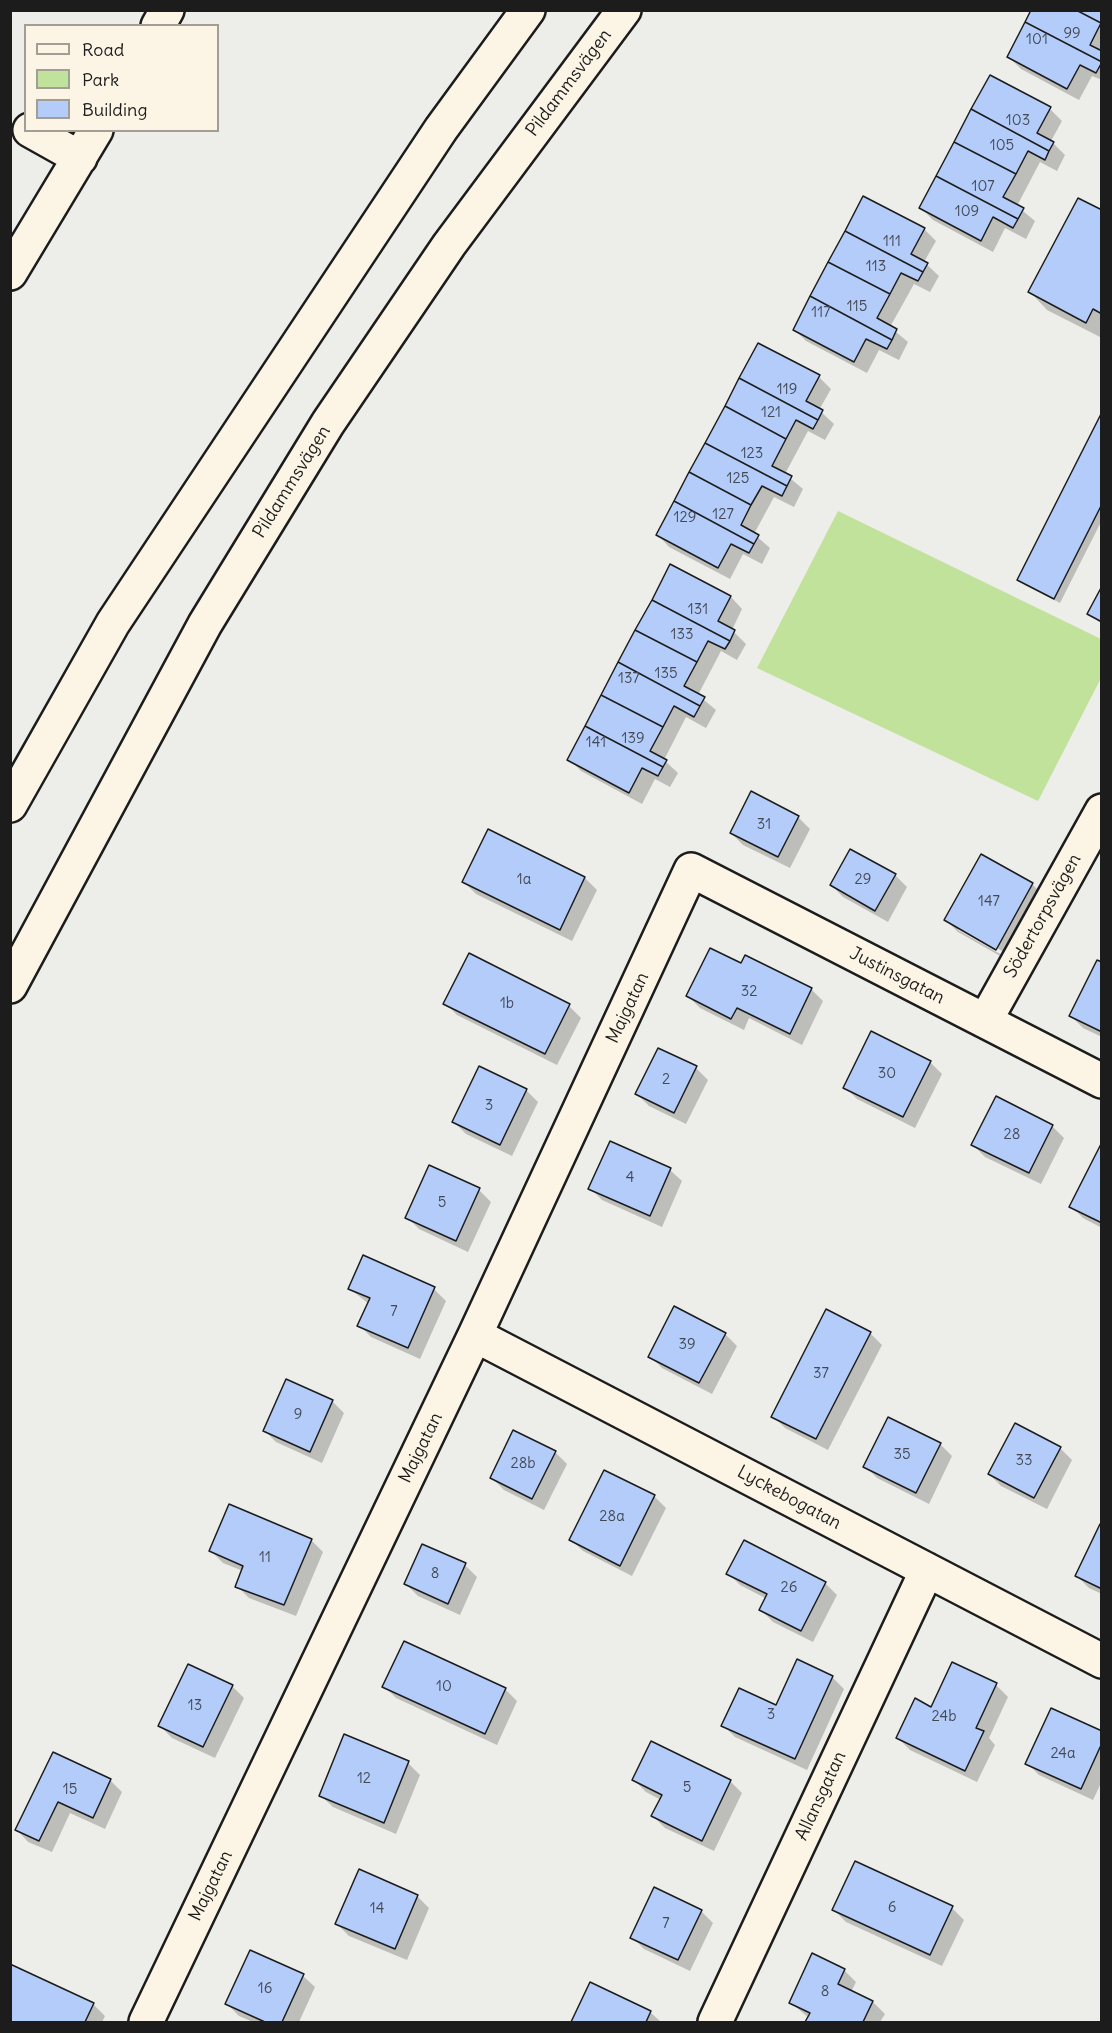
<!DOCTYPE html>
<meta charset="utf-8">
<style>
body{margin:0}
#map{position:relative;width:1112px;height:2033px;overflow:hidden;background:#edede9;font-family:Delius,sans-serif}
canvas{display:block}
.frame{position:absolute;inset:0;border:12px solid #1c1c1c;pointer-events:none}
.legend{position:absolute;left:24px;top:24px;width:195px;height:108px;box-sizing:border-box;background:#fcf5e5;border:2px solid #a29e95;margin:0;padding:8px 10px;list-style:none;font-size:18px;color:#1c1c1c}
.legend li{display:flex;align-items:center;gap:12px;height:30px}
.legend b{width:30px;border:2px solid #a29e95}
</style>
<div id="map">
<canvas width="1112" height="2033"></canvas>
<div class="frame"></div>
<ul class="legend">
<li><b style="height:8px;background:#fcf5e5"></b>Road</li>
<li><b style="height:16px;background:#c1e29b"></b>Park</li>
<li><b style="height:16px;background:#b3ccfa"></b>Building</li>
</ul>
</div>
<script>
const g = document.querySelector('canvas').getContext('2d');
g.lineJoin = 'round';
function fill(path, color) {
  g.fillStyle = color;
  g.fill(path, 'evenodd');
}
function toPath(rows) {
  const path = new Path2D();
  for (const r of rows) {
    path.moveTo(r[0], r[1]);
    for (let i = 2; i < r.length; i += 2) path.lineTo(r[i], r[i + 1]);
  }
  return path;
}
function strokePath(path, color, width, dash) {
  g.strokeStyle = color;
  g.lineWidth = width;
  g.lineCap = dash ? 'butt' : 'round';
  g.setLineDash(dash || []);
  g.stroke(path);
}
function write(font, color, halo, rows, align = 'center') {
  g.font = font + ' Delius,sans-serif';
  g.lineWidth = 5;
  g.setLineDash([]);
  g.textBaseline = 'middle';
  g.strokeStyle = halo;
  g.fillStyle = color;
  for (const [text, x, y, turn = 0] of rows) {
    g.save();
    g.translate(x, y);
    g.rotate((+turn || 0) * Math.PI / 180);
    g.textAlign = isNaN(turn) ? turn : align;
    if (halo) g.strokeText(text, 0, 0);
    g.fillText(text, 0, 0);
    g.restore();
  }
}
fill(toPath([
 [838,511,1101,639,1101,678,1038,801,757,668]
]), '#c1e29b');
fill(toPath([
 [1102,10,1102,80,1092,76,1079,100,1021,69,1009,57],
 [1050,109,1062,121,1051,141,1065,155,1057,171,1040,162,1017,206,1035,221,1026,239,1005,228,993,252,933,220,921,208],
 [1102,212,1102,338,1047,310,1030,292],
 [924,229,936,241,924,262,939,276,930,292,914,284,890,327,908,342,899,360,879,350,867,373,806,341,794,329],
 [819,377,831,389,819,410,834,424,825,440,808,431,785,474,803,489,794,507,774,497,754,534,770,548,762,564,743,554,730,579,669,547,658,535],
 [1102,416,1102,520,1060,603,1025,585,1019,580],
 [671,566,731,597,742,609,732,630,746,644,737,660,721,651,698,695,716,710,706,728,686,717,664,760,678,773,670,787,655,779,642,804,581,771,569,759],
 [1102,589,1102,624,1088,614],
 [798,817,810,829,790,868,743,845,731,833],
 [489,831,585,878,597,890,572,941,476,894,464,882],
 [895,875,907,887,888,922,843,897,831,885],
 [1032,884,1044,896,1009,961,958,932,946,920],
 [958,926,1004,952,1002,955,958,930],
 [470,955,569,1006,581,1018,557,1065,457,1015,445,1003],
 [1102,964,1102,1037,1083,1028,1071,1016],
 [742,965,811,989,823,1001,802,1045,749,1018,744,1030,700,1008,688,996],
 [930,1062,942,1074,915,1128,857,1099,845,1087],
 [696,1068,708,1080,686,1124,649,1106,637,1094],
 [526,1090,538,1102,512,1156,466,1134,454,1122],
 [1052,1126,1064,1138,1041,1184,985,1157,973,1145],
 [611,1143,670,1170,682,1181,662,1227,602,1200,590,1188],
 [1102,1145,1102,1228,1083,1218,1071,1206],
 [479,1190,491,1202,468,1252,419,1229,407,1217],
 [350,1289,434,1289,446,1301,420,1359,371,1337,359,1325,369,1304],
 [827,1311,870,1333,882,1345,828,1450,785,1428,773,1416],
 [725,1334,737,1346,712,1394,662,1368,650,1356],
 [332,1401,344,1413,322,1463,276,1442,264,1430],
 [940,1444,952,1456,929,1504,877,1478,865,1466],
 [1060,1448,1072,1460,1047,1509,1001,1486,989,1474],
 [555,1452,567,1464,544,1510,504,1490,492,1478],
 [654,1496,666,1508,632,1576,583,1551,571,1540],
 [1102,1526,1102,1594,1089,1588,1077,1576],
 [311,1540,323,1552,296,1616,249,1598,237,1586,243,1571,223,1563,211,1551],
 [465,1565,477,1577,460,1615,418,1596,406,1584],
 [728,1573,825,1583,837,1595,813,1642,773,1622,761,1610,767,1599,740,1585],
 [953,1664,996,1685,1008,1697,989,1738,995,1745,977,1782,910,1750,898,1738,932,1709],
 [832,1677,844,1689,807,1770,735,1737,723,1725,777,1707],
 [232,1686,244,1698,215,1758,172,1738,160,1726],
 [384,1686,505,1689,517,1701,497,1745,396,1698],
 [1102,1732,1102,1781,1093,1800,1039,1775,1027,1763],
 [345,1736,408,1763,420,1775,396,1834,333,1807,321,1796],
 [53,1754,110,1780,122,1792,105,1829,70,1813,52,1852,28,1842,17,1830],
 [634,1780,730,1781,742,1793,714,1851,665,1828,653,1816,661,1800,646,1792],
 [417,1896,429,1908,407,1960,349,1936,337,1924],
 [952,1908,964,1920,942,1966,846,1922,834,1910],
 [701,1911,713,1923,690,1971,644,1949,632,1937],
 [10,1965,93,2004,105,2016,102,2022,10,2022],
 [844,1970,856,1982,851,1992,873,2002,885,2014,880,2022,807,2022,809,2018,791,2003],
 [303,1976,315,1987,299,2022,253,2022,239,2016,227,2004],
 [591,1984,650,2012,661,2022,573,2022]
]), '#0003');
const building = toPath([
 [1031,10,1076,10,1101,23,1090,45,1102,51,1102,62,1025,22,1031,10],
 [1076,10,1102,10,1102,23,1101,23,1076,10],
 [1025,22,1102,62,1096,73,1080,65,1067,89,1007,57,1025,22],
 [990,75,1051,107,1037,133,1054,142,1049,151,971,109,990,75],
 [971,109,1049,151,1045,160,1028,151,1016,174,954,142,971,109],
 [954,142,1016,174,1003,197,1024,208,1018,219,936,176,954,142],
 [936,176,1018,219,1013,228,993,217,981,241,919,208,936,176],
 [863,196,925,228,911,254,928,263,923,272,845,231,863,196],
 [1078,198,1102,210,1102,314,1093,309,1086,323,1028,292,1078,198],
 [845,231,923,272,918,281,901,273,890,294,828,262,845,231],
 [828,262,890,294,877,318,897,329,892,340,810,296,828,262],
 [810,296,892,340,887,349,866,339,854,362,793,330,810,296],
 [758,343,820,375,806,401,823,410,818,420,739,378,758,343],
 [739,378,818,420,813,429,796,420,786,439,725,406,739,378],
 [725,406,786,439,772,466,792,476,787,486,705,443,725,406],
 [1102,412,1102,504,1054,599,1017,580,1102,412],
 [705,443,787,486,782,496,762,486,751,505,689,472,705,443],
 [689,472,751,505,741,525,759,535,754,544,674,501,689,472],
 [674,501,754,544,749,553,731,544,718,568,656,535,674,501],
 [670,564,731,596,718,621,735,630,730,641,652,600,670,564],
 [1102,586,1102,622,1087,614,1102,586],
 [652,600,730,641,725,649,708,641,697,662,635,630,652,600],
 [635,630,697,662,684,686,705,697,700,706,618,662,635,630],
 [618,662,700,706,694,717,674,706,663,727,601,695,618,662],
 [601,695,663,727,650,751,667,760,663,767,585,726,601,695],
 [585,726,663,767,658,776,642,768,629,793,567,760,585,726],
 [751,791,799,816,778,857,730,833,751,791],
 [488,829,585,877,560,930,462,882,488,829],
 [850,849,896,874,875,911,830,885,850,849],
 [981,854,1033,883,996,950,944,920,981,854],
 [710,948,741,963,745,955,812,988,790,1034,737,1008,731,1019,686,996,710,948],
 [469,953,570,1004,545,1054,443,1004,469,953],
 [1097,960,1102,962,1102,1032,1069,1016,1097,960],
 [871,1031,931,1061,903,1117,843,1088,871,1031],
 [658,1048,697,1066,674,1113,635,1094,658,1048],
 [479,1066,527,1089,500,1145,452,1122,479,1066],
 [996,1096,1053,1125,1029,1173,971,1145,996,1096],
 [610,1141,671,1168,650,1216,588,1189,610,1141],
 [1102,1142,1102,1223,1069,1207,1102,1142],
 [429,1165,480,1188,456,1241,405,1218,429,1165],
 [363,1255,435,1287,408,1348,357,1326,370,1298,348,1289,363,1255],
 [674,1306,726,1333,699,1383,648,1357,674,1306],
 [826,1309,871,1332,816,1439,771,1417,826,1309],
 [286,1379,333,1400,310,1452,263,1431,286,1379],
 [888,1417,941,1443,916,1493,863,1467,888,1417],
 [1015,1423,1061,1447,1034,1498,988,1474,1015,1423],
 [513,1430,556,1451,532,1499,490,1478,513,1430],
 [604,1470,655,1495,620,1566,569,1540,604,1470],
 [229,1504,312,1539,284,1605,235,1587,243,1566,209,1551,229,1504],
 [1100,1524,1102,1524,1102,1589,1075,1576,1100,1524],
 [744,1540,826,1582,801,1631,759,1610,767,1594,726,1574,744,1540],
 [422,1544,466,1563,448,1604,404,1584,422,1544],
 [404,1641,506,1688,485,1734,382,1687,404,1641],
 [797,1659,833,1676,795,1759,721,1726,739,1688,776,1705,797,1659],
 [952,1662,997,1683,976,1728,984,1731,965,1771,896,1738,915,1698,931,1707,952,1662],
 [188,1664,233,1685,203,1747,158,1726,188,1664],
 [1051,1708,1102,1731,1102,1743,1081,1789,1025,1764,1051,1708],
 [344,1734,409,1761,384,1823,319,1796,344,1734],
 [651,1741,731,1780,702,1841,651,1816,662,1795,632,1780,651,1741],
 [53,1752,111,1779,93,1818,58,1802,39,1841,15,1830,53,1752],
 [855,1861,953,1906,930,1955,832,1910,855,1861],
 [359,1869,418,1895,395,1949,335,1924,359,1869],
 [654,1887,702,1910,678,1960,630,1938,654,1887],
 [250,1950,304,1974,282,2022,265,2022,225,2004,250,1950],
 [812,1953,845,1969,838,1984,873,2001,863,2022,805,2022,810,2013,789,2003,812,1953],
 [10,1964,94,2003,85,2022,10,2022,10,1964],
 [590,1982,651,2011,646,2022,571,2022,590,1982]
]);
fill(building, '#b3ccfa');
strokePath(building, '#1c1c1c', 1.5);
const minor = toPath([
 [158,26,167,10],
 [30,130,80,158],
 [10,273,96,130],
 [985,1021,1102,811],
 [475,1335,1102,1661],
 [146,2022,475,1335,691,870,1102,1081],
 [715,2022,927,1570]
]);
const major = toPath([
 [10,805,113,623,441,129,528,10],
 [10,986,205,624,328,423,449,245,624,10]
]);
strokePath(minor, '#1c1c1c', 38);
strokePath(major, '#1c1c1c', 38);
strokePath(minor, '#fcf5e5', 33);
strokePath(major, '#fcf5e5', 33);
write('15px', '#424854', null, [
 ["99",1072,34],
 ["101",1037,40],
 ["103",1018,121],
 ["105",1002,146],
 ["107",983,187],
 ["109",967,212],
 ["111",892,242],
 ["113",876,267],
 ["115",857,307],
 ["117",821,313],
 ["119",787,390],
 ["121",771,413],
 ["123",752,454],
 ["125",738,479],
 ["127",723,515],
 ["129",685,518],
 ["131",698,610],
 ["133",682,635],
 ["135",666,674],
 ["137",629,679],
 ["139",633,739],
 ["141",596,743],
 ["31",764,825],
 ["1a",524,880],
 ["29",863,880],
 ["147",989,902],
 ["32",749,992],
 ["1b",507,1004],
 ["30",887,1074],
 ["2",666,1080],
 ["3",489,1106],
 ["28",1012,1135],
 ["4",630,1178],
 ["5",442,1203],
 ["7",394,1312],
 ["39",687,1345],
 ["37",821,1374],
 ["9",298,1415],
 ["35",902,1455],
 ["33",1024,1461],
 ["28b",523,1464],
 ["28a",612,1517],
 ["11",265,1558],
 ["8",435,1574],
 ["26",789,1588],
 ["10",444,1687],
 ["13",195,1706],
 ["3",771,1715],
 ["24b",944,1717],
 ["24a",1063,1754],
 ["12",364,1779],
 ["5",687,1788],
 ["15",70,1790],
 ["6",892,1908],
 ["14",377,1909],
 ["7",666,1924],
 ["16",265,1989],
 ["8",825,1992]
]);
write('18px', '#1c1c1c', '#fcf5e5', [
 ["Pildammsvägen",569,83,-53],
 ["Pildammsvägen",292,482,-58],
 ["Södertorpsvägen",1043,916,-61],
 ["Justinsgatan",897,976,27],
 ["Majgatan",628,1008,-65],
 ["Majgatan",421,1448,-64],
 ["Lyckebogatan",789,1498,28],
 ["Allansgatan",821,1796,-65],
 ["Majgatan",211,1886,-64]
]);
</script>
